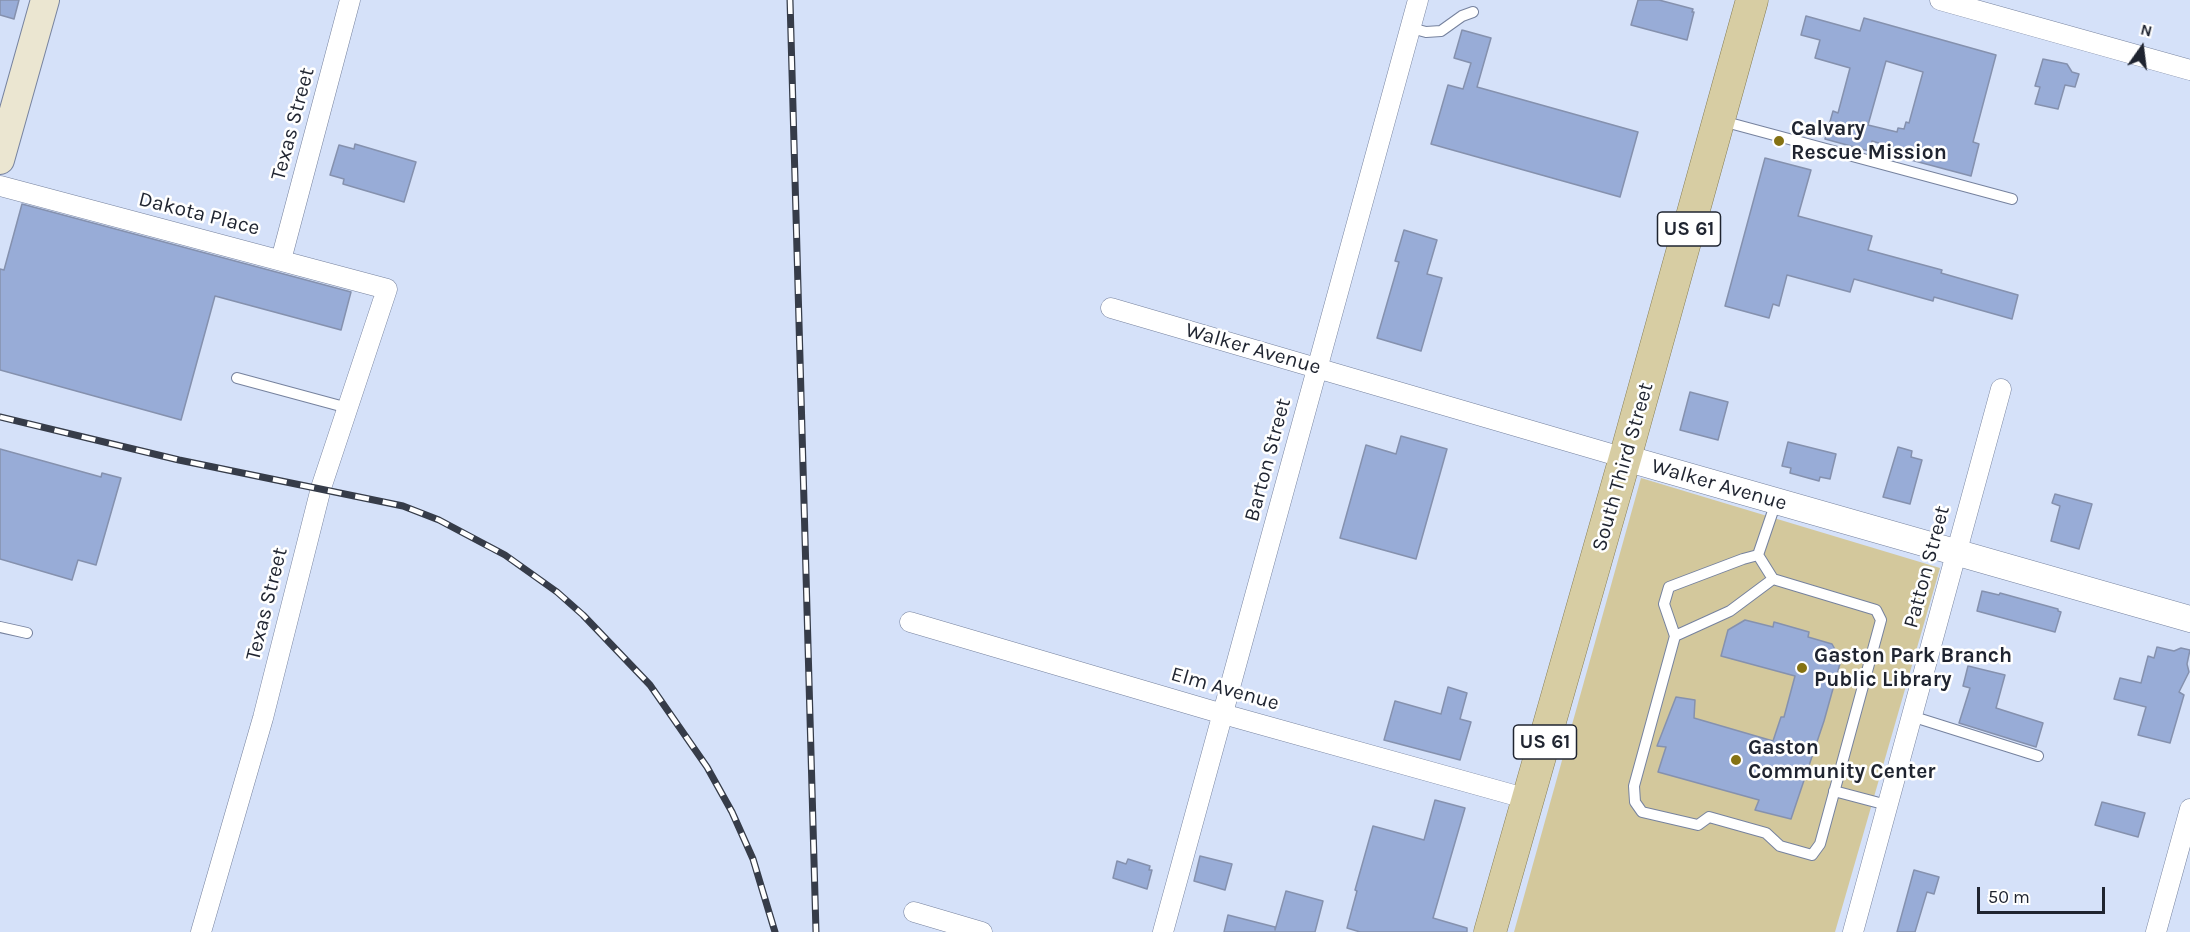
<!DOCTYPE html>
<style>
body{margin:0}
#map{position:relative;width:2190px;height:932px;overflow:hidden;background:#d5e1f9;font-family:Karla,sans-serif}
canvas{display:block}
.north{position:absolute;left:2112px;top:18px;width:60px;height:60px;-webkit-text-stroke:4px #fff;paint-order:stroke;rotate:14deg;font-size:16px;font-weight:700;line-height:24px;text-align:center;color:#1f2430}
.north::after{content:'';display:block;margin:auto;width:21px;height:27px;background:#1f2430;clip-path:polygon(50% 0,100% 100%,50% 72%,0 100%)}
.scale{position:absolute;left:1977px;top:887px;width:128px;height:27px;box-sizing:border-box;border:3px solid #1f2430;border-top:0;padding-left:8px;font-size:18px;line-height:21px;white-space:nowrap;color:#1f2430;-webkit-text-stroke:4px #fff;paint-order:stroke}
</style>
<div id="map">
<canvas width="2190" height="932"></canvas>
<div class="north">N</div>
<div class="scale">50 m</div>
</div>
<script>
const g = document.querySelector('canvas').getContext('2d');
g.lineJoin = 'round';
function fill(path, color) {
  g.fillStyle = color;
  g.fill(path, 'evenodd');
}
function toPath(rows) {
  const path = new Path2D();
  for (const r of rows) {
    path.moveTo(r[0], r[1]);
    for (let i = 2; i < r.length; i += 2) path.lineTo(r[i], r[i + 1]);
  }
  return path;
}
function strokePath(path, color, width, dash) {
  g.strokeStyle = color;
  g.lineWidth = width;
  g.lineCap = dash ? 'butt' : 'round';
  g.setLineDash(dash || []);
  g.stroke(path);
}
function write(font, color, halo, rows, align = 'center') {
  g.font = font + ' Karla,sans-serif';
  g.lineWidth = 5;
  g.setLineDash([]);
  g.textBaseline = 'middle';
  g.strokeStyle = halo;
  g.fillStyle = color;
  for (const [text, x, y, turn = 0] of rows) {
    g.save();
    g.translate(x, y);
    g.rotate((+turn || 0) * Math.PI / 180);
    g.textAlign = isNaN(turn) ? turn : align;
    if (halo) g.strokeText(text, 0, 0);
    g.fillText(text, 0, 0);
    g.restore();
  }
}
fill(toPath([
 [1641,478,1940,568,1835,932,1514,932]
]), '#d3c89c');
const building = toPath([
 [0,0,19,0,14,19,0,15,0,0],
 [1638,0,1659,0,1693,9,1692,12,1694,12,1687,40,1631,25,1638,0],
 [1806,16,1860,31,1864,18,1996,55,1973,142,1979,144,1971,176,1896,156,1898,149,1872,141,1869,151,1825,139,1833,111,1838,113,1850,68,1815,58,1820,40,1801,35,1806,16],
 [1886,61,1923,72,1909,123,1906,122,1904,129,1898,128,1897,132,1868,125,1886,61],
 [1462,30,1491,38,1477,87,1638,132,1620,197,1431,144,1448,85,1463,89,1471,63,1454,58,1462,30],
 [2043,59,2067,64,2072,72,2079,74,2075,87,2065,85,2058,109,2035,104,2040,87,2035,86,2043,59],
 [355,144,416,162,404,202,343,184,344,179,330,175,339,145,354,149,355,144],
 [1765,158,1811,170,1798,216,1872,236,1868,250,1942,270,1941,273,2018,295,2012,319,1934,297,1933,301,1854,279,1850,292,1787,275,1779,306,1773,304,1769,318,1725,306,1765,158],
 [22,204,351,292,341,330,215,296,181,420,0,370,0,269,4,270,22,204],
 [1404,230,1437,240,1427,274,1442,278,1421,351,1377,338,1399,262,1395,261,1404,230],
 [1690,392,1728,402,1718,440,1680,430,1690,392],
 [1401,436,1447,449,1416,559,1340,538,1366,445,1396,454,1401,436],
 [1788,442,1836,454,1830,479,1820,477,1819,481,1790,473,1791,468,1782,466,1788,442],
 [1898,447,1912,451,1911,457,1922,460,1910,504,1883,497,1898,447],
 [0,449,101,477,102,473,121,478,96,565,78,560,72,580,0,559,0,449],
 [2055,494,2092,504,2079,549,2051,541,2060,506,2052,503,2055,494],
 [1982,591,1999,595,2000,593,2058,609,2058,611,2061,612,2055,632,1977,611,1982,591],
 [1745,620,1773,627,1774,622,1809,632,1808,637,1832,644,1841,660,1824,721,1791,819,1755,810,1759,800,1658,772,1666,747,1657,746,1676,697,1695,700,1694,718,1773,741,1781,717,1784,717,1795,676,1721,656,1728,630,1745,620],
 [2157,647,2174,651,2181,648,2190,650,2187,664,2189,672,2179,692,2184,695,2170,743,2138,735,2146,707,2114,699,2120,678,2141,683,2148,656,2154,658,2157,647],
 [1968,666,2005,675,1996,708,2043,723,2036,747,1959,723,1970,688,1963,686,1968,666],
 [1448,687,1467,693,1460,719,1471,722,1460,760,1384,740,1395,701,1441,714,1448,687],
 [1435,800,1465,808,1433,918,1467,928,1467,932,1360,932,1347,928,1357,891,1355,890,1373,826,1424,840,1435,800],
 [2102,802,2145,813,2138,837,2095,825,2102,802],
 [1200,856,1232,864,1225,890,1194,881,1200,856],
 [1128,859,1150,866,1149,870,1152,870,1147,889,1113,878,1117,861,1126,864,1128,859],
 [1914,870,1939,877,1934,894,1927,892,1915,932,1897,932,1914,870],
 [1286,891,1323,901,1315,932,1224,932,1228,915,1275,927,1275,930,1286,891]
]);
fill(building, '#98acd7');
strokePath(building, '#8591ae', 1.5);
const service = toPath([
 [1411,28,1426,32,1441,31,1462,16,1473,12],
 [1722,121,2012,199],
 [237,378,348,408],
 [1758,555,1773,579,1876,610,1881,620,1820,844,1812,855,1780,846,1766,833,1709,817,1698,825,1642,812,1635,802,1634,786,1675,636,1664,604,1669,587,1743,559,1758,555,1776,502],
 [0,627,27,633],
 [1675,636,1730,611,1773,579],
 [1911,716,2038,756],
 [1834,791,1887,805]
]);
const minor = toPath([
 [1940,0,2190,70],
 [0,186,387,289,321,488,263,718,201,932],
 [281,260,350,0],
 [1111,308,1625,458],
 [910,622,1223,714,1528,799],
 [914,912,982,932],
 [1163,932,1418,0],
 [1853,932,2001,389],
 [2156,932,2190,809]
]);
const tertiary = toPath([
 [1625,458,2190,619]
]);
const secondary = toPath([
 [0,160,45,0]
]);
const primary = toPath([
 [1490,932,1625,458,1752,0]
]);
strokePath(service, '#76829e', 12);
strokePath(minor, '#76829e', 21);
strokePath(tertiary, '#76829e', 27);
strokePath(secondary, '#76829e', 30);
strokePath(primary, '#857c53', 33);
strokePath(service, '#fff', 10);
strokePath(minor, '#fff', 20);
strokePath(tertiary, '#fff', 26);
strokePath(secondary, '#ebe6d1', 28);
strokePath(primary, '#d7cda3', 32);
const rail = toPath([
 [790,0,816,932],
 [0,417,179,460,403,506,439,520,505,555,557,592,583,615,650,685,707,767,732,812,753,859,775,932]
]);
strokePath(rail, '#363c49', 7);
strokePath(rail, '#fff', 4.5, [14]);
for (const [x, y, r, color] of [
 [1779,141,6,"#857213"],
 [1802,668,6,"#857213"],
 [1736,760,6,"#857213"]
]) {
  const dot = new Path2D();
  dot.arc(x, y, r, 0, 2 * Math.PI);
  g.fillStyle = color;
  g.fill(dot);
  strokePath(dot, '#fff', 2);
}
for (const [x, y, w] of [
 [1689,229,63],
 [1545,742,63]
]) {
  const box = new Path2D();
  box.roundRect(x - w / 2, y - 17, w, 34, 4.5);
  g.fillStyle = '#fff';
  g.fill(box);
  strokePath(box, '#1f2430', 1.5);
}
write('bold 20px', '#1f2430', null, [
 ["US 61",1689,229],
 ["US 61",1545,742]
]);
write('21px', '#1f2430', '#fff', [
 ["Texas Street",293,124,-75],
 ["Dakota Place",199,214,14],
 ["Walker Avenue",1253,349,16],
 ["Barton Street",1268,460,-75],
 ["South Third Street",1623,467,-74],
 ["Walker Avenue",1719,485,16],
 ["Patton Street",1927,567,-75],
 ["Texas Street",267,604,-76],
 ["Elm Avenue",1225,689,16]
]);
write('bold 21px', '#1f2430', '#fff', [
 ["Calvary",1791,129],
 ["Rescue Mission",1791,153],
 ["Gaston Park Branch",1814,656],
 ["Public Library",1814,680],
 ["Gaston",1748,748],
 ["Community Center",1748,772]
], 'left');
</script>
